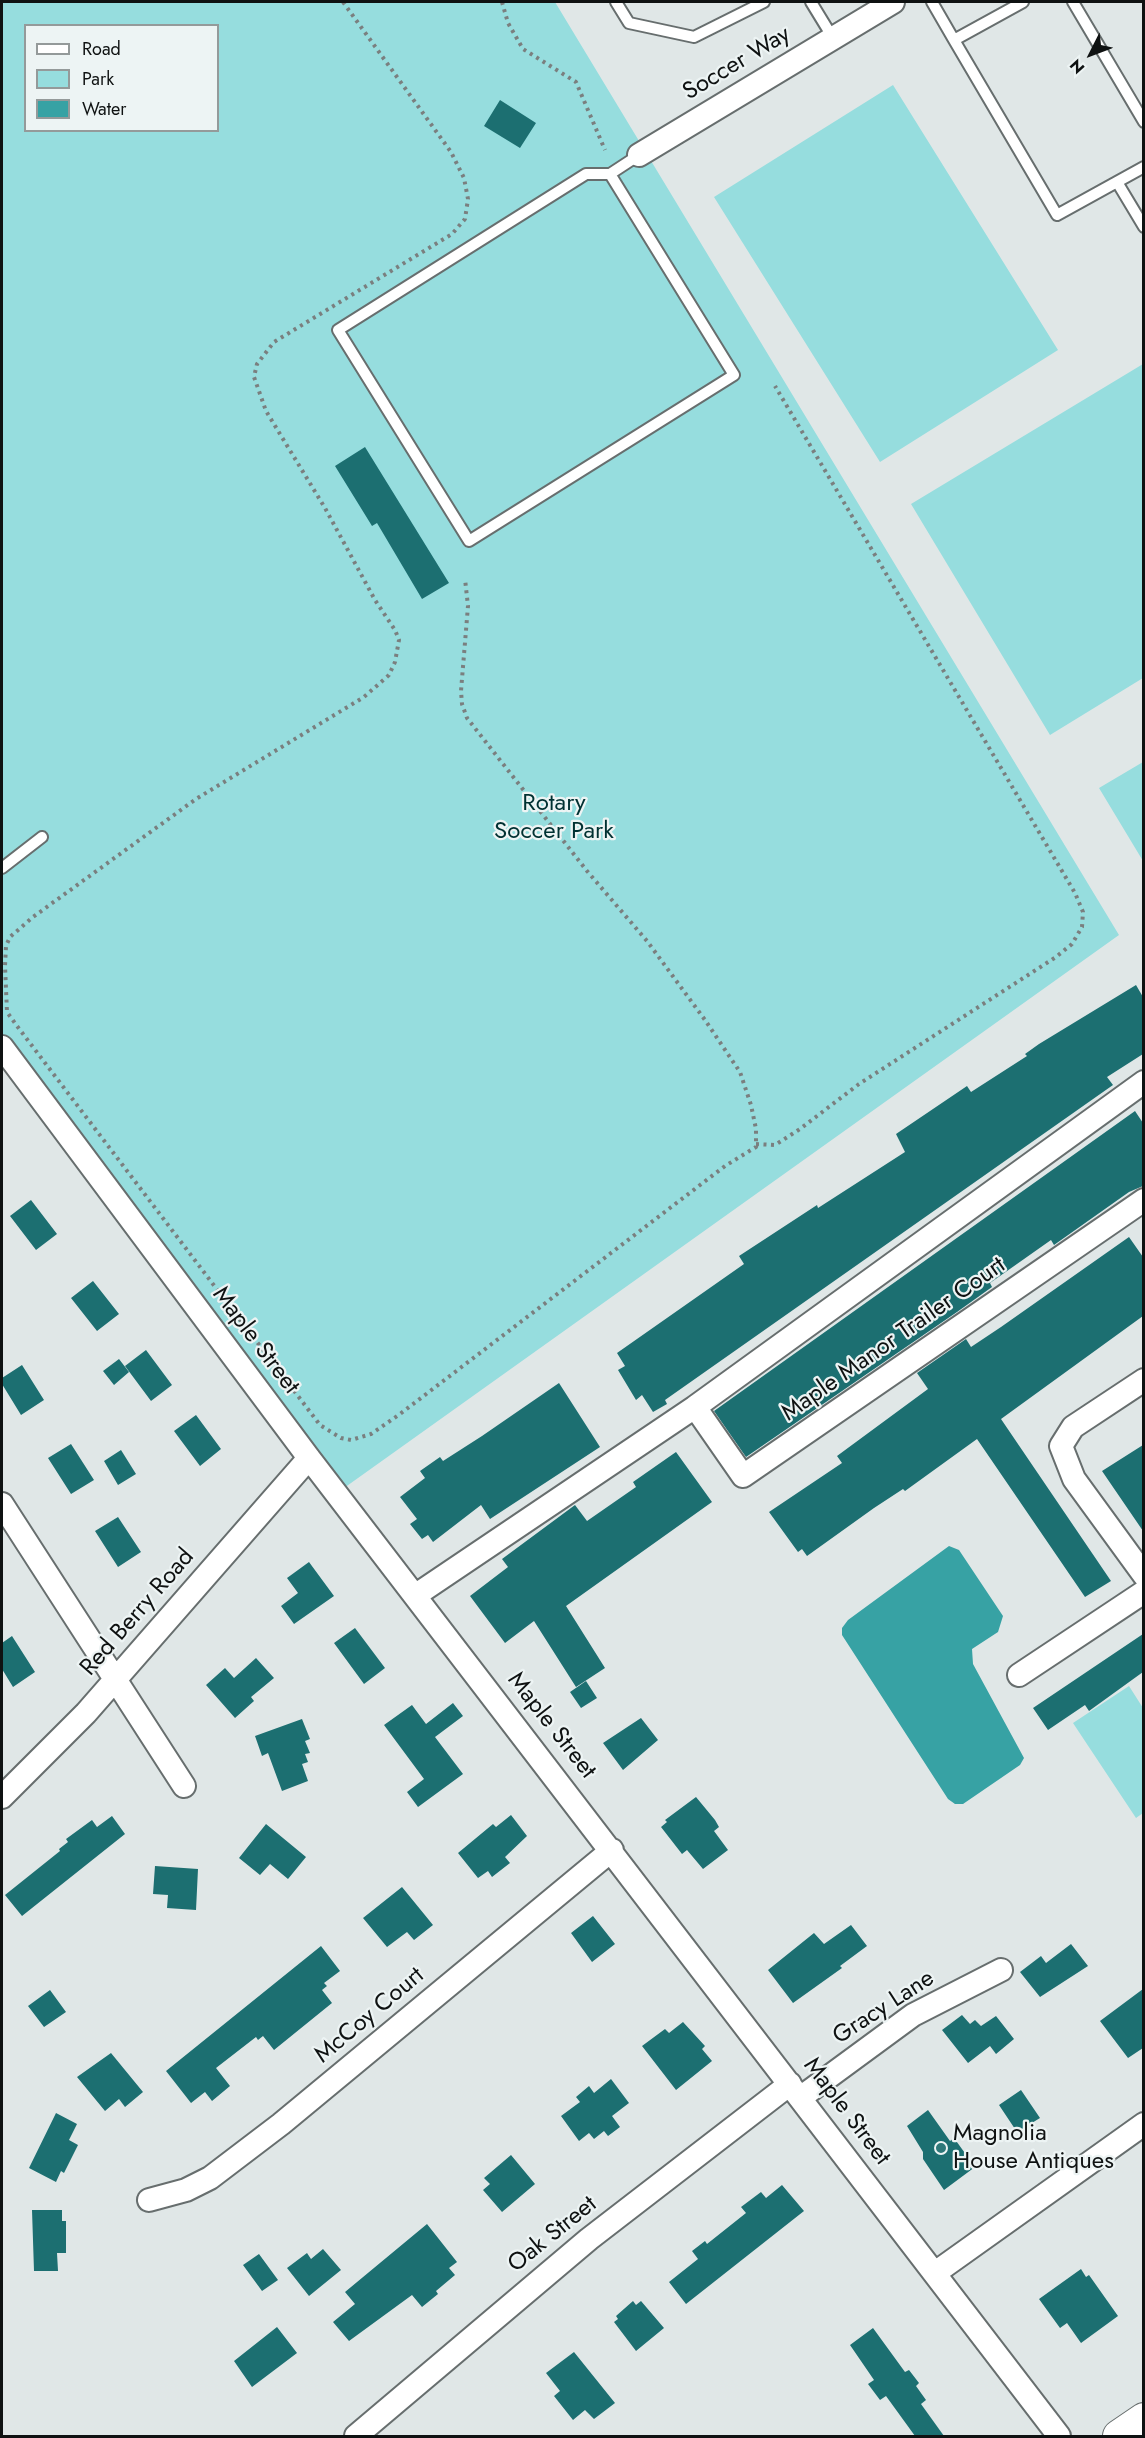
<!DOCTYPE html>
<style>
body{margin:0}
#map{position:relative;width:1145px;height:2438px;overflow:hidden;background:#e0e7e7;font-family:Jost,sans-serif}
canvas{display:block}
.frame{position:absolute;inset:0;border:3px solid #0f1212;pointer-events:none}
.legend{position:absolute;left:24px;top:24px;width:195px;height:108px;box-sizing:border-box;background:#edf4f4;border:2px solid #949a9a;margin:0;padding:8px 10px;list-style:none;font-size:18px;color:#0f1212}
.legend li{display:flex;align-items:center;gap:12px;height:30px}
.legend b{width:30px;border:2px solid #949a9a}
.north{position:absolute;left:1061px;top:24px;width:60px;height:60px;-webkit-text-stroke:4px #edf4f4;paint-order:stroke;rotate:228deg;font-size:16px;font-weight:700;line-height:24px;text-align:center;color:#0f1212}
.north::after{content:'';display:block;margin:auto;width:21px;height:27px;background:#0f1212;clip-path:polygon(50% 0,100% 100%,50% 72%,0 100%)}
</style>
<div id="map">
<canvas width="1145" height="2438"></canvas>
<div class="frame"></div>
<ul class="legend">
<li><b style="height:8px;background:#fff"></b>Road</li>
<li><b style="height:16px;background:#96ddde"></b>Park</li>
<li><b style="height:16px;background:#37a2a4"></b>Water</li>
</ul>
<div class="north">N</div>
</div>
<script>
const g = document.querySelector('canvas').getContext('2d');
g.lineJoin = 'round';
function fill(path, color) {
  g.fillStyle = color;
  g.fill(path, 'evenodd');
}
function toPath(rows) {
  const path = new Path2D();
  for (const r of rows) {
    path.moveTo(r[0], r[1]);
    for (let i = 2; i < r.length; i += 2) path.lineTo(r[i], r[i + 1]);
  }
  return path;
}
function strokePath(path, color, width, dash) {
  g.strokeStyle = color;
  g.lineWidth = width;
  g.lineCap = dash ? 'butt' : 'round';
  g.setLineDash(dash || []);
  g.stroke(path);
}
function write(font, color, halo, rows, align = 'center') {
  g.font = font + ' Jost,sans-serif';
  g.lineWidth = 4.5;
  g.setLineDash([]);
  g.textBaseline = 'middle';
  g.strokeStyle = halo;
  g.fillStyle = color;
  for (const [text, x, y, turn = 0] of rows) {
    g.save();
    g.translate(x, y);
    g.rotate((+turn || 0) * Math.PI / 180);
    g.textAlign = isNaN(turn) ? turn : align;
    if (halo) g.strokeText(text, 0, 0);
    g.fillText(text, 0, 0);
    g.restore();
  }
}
fill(toPath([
 [2,2,555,2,1119,935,344,1488,2,1037],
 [26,26,218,26,218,130,26,130],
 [893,85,1058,350,880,462,714,197],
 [1143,364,1143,678,1050,735,911,504],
 [1143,762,1143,861,1099,788],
 [1129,1686,1143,1708,1143,1813,1136,1818,1073,1723]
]), '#96ddde');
fill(toPath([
 [949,1546,959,1550,1003,1616,998,1632,972,1649,973,1664,1024,1758,1020,1765,963,1804,955,1804,948,1799,842,1635,842,1628,848,1620]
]), '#37a2a4');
fill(toPath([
 [500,100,536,123,520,148,484,126],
 [365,447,449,583,422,599,377,523,372,526,335,466],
 [1136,985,1143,997,1143,1054,1107,1077,1113,1085,665,1400,667,1404,653,1412,642,1395,636,1400,618,1370,625,1366,617,1353,744,1264,739,1256,817,1205,818,1208,905,1152,896,1134,967,1086,971,1092,1027,1056,1025,1054,1039,1044],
 [1135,1111,1143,1123,1143,1186,1129,1192,1054,1245,1051,1240,990,1283,992,1287,957,1312,746,1457,714,1411],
 [31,1200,57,1234,36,1250,10,1216],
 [1129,1237,1143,1257,1143,1316,1001,1419,1111,1581,1085,1597,977,1439,905,1491,903,1489,874,1508,807,1556,802,1549,798,1552,769,1512,842,1463,837,1456,928,1389,917,1373,966,1339,971,1347,1001,1327],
 [93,1281,119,1314,97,1331,71,1298],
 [146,1350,172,1385,151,1401,125,1366],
 [119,1359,129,1372,114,1385,103,1371],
 [22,1365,44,1400,21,1415,2,1384,2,1378],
 [559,1383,600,1447,490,1519,481,1505,433,1542,428,1535,422,1539,410,1524,417,1519,400,1497,425,1478,420,1471,440,1457,443,1461,482,1436],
 [196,1415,221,1449,200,1466,174,1431],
 [71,1444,94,1480,71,1494,48,1458],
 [1143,1445,1143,1531,1102,1471],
 [121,1450,136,1474,118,1485,104,1461],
 [676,1452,712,1502,566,1606,605,1668,576,1687,534,1621,505,1643,470,1596,508,1567,502,1559,575,1505,587,1521,636,1487,633,1482],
 [118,1517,141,1552,118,1567,95,1531],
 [309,1562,334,1596,294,1624,281,1606,298,1593,287,1578],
 [355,1628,385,1668,364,1684,334,1643],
 [1143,1634,1143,1672,1089,1711,1085,1705,1048,1730,1033,1708],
 [12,1636,35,1672,13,1687,2,1669,2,1643],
 [256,1658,274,1678,251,1697,254,1701,235,1718,206,1685,225,1668,234,1678],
 [586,1681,597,1698,581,1708,570,1692],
 [453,1703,463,1716,435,1737,463,1774,418,1807,407,1792,424,1779,384,1725,412,1705,426,1724],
 [641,1718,658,1740,623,1770,603,1743],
 [302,1719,310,1739,305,1741,310,1753,305,1754,308,1762,302,1764,308,1781,282,1791,268,1753,262,1756,255,1736],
 [696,1797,715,1820,719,1827,714,1831,728,1850,703,1869,687,1850,682,1854,661,1827,667,1822,665,1820],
 [511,1815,527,1836,505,1857,510,1863,492,1877,488,1871,478,1878,458,1853,493,1824,496,1827],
 [112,1816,125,1834,22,1916,5,1895,60,1851,59,1849,68,1842,66,1839,92,1820,97,1827],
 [266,1824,306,1857,288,1879,270,1864,260,1875,239,1858],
 [155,1866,198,1869,196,1910,167,1908,168,1895,153,1894],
 [402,1887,433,1925,414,1940,407,1932,387,1947,363,1918],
 [593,1916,615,1944,592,1962,571,1933],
 [851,1925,867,1946,840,1966,842,1968,793,2003,768,1970,814,1933,824,1944],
 [1071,1944,1088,1966,1040,1997,1020,1972,1041,1956,1046,1963],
 [321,1946,340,1971,324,1983,327,1986,322,1990,332,2003,274,2050,263,2036,258,2040,256,2037,216,2068,230,2086,212,2101,205,2092,191,2103,166,2071],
 [1143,1989,1143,2048,1128,2058,1100,2021],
 [50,1990,66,2012,44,2027,28,2006],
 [962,2015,970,2024,975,2020,981,2026,996,2016,1014,2039,996,2054,990,2046,968,2063,942,2030],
 [683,2022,705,2046,702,2049,712,2061,676,2090,642,2046,665,2029,669,2033],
 [111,2053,143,2092,125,2107,119,2099,105,2111,77,2077],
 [611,2079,629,2103,612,2116,620,2127,608,2136,604,2131,594,2139,589,2133,579,2141,561,2116,580,2102,576,2097,589,2086,594,2093],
 [1021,2090,1040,2118,1017,2132,999,2105],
 [928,2110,950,2141,954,2138,975,2167,944,2190,923,2159,923,2152,907,2126],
 [56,2113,77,2124,69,2140,78,2145,64,2173,61,2171,56,2182,29,2168],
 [511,2155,535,2184,502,2212,483,2190,490,2184,484,2178],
 [782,2185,804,2211,686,2304,669,2282,698,2259,692,2251,705,2241,707,2244,746,2213,741,2207,761,2192,766,2198],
 [32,2210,62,2210,62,2221,66,2221,66,2253,57,2253,58,2271,34,2271],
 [427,2224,457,2262,449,2268,455,2275,436,2291,438,2294,422,2307,412,2295,349,2341,333,2322,355,2304,345,2292],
 [323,2249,341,2270,309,2296,287,2268,307,2253,311,2259],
 [259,2254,278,2280,262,2291,243,2265],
 [1081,2269,1086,2277,1089,2275,1118,2316,1081,2343,1067,2323,1060,2328,1039,2299],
 [633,2301,636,2305,641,2301,664,2328,636,2351,614,2322,618,2319,616,2316],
 [277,2327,297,2353,252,2387,234,2361],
 [873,2328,905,2372,909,2370,919,2383,916,2386,926,2400,921,2404,944,2436,915,2436,886,2396,880,2400,868,2384,874,2380,850,2345],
 [574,2352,615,2403,594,2419,585,2410,573,2420,554,2396,560,2391,546,2373]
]), '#1c6f71');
const lane = toPath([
 [616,2,629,23,694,37,764,2],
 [811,2,833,38],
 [932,2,954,40,1023,2],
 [1073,2,1144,122],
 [954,40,1057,215,1144,167],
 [610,174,734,375,469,541,338,330,586,174,610,174,639,155],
 [1117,182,1144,227],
 [2,868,42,837]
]);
const street = toPath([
 [639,155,893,2],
 [2,1047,309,1458,1059,2436],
 [1144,1082,695,1407,743,1476,1144,1200],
 [1144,1380,1073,1427,1061,1446,1074,1479,1144,1575],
 [2,1504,184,1786],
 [416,1595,695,1407],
 [1019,1675,1144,1592],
 [2,1797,86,1713,309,1458],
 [800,2098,913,2015,1001,1970],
 [149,2200,186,2190,210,2178,281,2124,612,1850],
 [935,2273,1144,2124],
 [356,2436,589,2239,790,2084]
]);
const secondary = toPath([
 [1119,2436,1144,2419]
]);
strokePath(lane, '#676e6e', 14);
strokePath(street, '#676e6e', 26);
strokePath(secondary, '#676e6e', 34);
strokePath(toPath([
 [343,2,451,152,464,178,468,199,465,219,452,234,274,342,257,364,254,377,266,411,325,508,375,600,395,630,399,640,395,662,389,675,364,697,196,799,33,917,10,937,6,946,5,966,7,1012,17,1026,320,1425,341,1438,351,1440,371,1434,400,1414,725,1166,756,1147,756,1129,751,1105,740,1072,705,1020,647,941,587,871,467,718,462,704,461,691,468,606,465,579],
 [502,2,508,23,523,49,576,82,605,150],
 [756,1144,775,1145,800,1129,859,1084,1056,957,1072,944,1082,927,1083,912,1075,893,775,386]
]), '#7a7f7f', 4, [3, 4.5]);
strokePath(lane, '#fff', 10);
strokePath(street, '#fff', 22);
strokePath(secondary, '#fff', 32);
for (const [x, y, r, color] of [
 [941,2148,6,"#2e7879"]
]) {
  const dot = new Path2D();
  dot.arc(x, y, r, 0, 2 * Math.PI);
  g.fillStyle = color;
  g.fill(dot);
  strokePath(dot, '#edf4f4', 2);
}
write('24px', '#0f1212', '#edf4f4', [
 ["Soccer Way",737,64,-31],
 ["Maple Manor Trailer Court",894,1340,-35],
 ["Maple Street",255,1341,53],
 ["Red Berry Road",138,1613,-49],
 ["Maple Street",551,1726,52],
 ["Gracy Lane",884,2008,-33],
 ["McCoy Court",370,2016,-40],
 ["Maple Street",846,2112,53],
 ["Oak Street",553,2235,-39]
]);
write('24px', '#003132', '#edf4f4', [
 ["Rotary",554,804],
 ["Soccer Park",554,832]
]);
write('24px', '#0f1212', '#edf4f4', [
 ["Magnolia",953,2134],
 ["House Antiques",953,2162]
], 'left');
</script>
